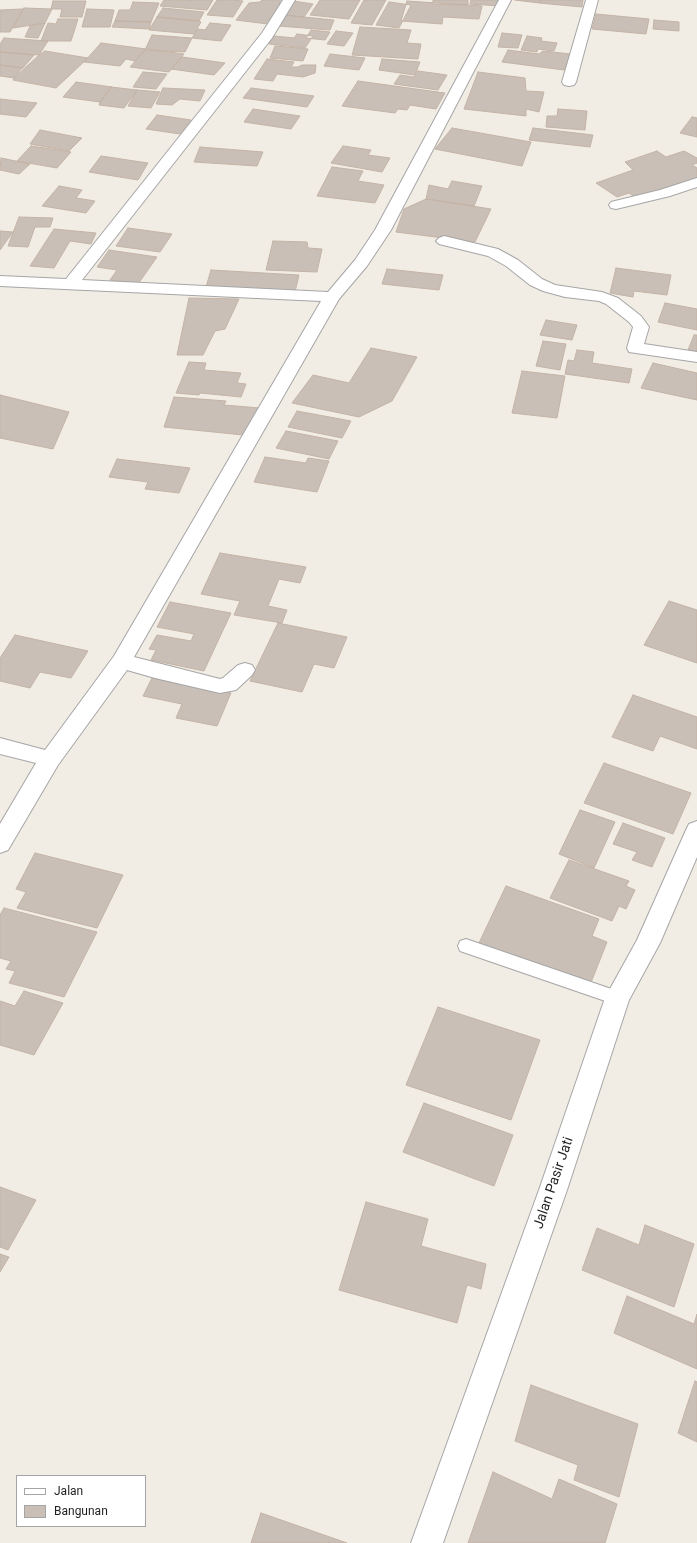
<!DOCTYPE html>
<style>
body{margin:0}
#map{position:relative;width:697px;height:1543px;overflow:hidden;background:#f1ece4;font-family:Roboto,sans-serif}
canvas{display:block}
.legend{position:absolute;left:16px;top:1475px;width:130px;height:52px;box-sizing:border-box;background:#fff;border:1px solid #a5a5a5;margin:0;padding:5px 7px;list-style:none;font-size:12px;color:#1f1f1f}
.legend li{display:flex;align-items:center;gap:8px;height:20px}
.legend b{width:20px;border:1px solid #a5a5a5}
</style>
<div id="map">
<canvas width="697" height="1543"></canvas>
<ul class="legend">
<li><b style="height:5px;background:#fff"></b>Jalan</li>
<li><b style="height:11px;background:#c9bfb7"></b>Bangunan</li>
</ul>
</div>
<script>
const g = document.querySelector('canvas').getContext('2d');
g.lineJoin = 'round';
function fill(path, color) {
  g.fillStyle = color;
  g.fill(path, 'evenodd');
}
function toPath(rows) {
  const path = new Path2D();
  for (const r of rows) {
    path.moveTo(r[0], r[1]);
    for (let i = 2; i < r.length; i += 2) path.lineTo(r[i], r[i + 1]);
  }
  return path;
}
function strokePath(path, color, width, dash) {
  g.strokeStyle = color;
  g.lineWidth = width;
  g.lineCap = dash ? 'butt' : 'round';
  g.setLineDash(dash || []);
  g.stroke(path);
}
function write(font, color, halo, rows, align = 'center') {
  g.font = font + ' Roboto,sans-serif';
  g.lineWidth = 4;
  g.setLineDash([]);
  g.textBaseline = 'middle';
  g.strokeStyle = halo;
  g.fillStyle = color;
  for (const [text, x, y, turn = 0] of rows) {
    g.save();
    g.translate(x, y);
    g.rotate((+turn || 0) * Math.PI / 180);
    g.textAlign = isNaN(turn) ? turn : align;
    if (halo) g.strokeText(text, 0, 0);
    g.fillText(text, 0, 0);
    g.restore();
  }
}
const building = toPath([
 [164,0,213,0,207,10,160,6,164,0],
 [217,0,231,0,243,1,233,17,207,15,217,0],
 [262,0,281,0,279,3,283,3,268,24,236,20,249,3,260,2,262,0],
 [320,0,360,0,349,19,310,15,320,0],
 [364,0,386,0,372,25,351,23,364,0],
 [433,0,468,0,468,5,433,4,433,0],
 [471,0,501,0,500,6,470,4,471,0],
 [515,0,541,0,539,3,515,0],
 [541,0,583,0,582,7,539,3,541,0],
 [53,1,86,1,82,17,60,17,62,9,51,9,53,1],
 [293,1,313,4,304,17,284,15,293,1],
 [407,1,482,6,479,19,443,17,442,24,401,21,407,1],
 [133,2,159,3,151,22,115,21,119,10,130,10,133,2],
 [389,2,411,5,399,28,376,25,389,2],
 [24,8,52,9,45,23,13,28,24,8],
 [163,8,204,12,199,21,157,17,163,8],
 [23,9,10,32,0,32,0,10,23,9],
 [87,9,114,10,110,27,82,27,87,9],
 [596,14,649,19,646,34,592,29,596,14],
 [284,15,334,20,330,30,278,26,284,15],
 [157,17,199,21,201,22,194,34,149,30,157,17],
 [58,19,78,19,71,41,41,41,48,23,56,24,58,19],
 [654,20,679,22,679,31,653,29,654,20],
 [115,21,151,22,149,29,112,27,115,21],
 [45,23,38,38,25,37,30,26,45,23],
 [210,23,231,25,221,41,192,38,198,29,205,30,210,23],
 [360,27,411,30,407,43,421,44,418,59,352,55,360,27],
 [311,30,330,32,325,40,306,38,311,30],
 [336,31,353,33,344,46,327,44,336,31],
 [502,33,522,35,518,48,498,47,502,33],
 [297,34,313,36,305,48,269,44,274,36,294,38,297,34],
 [152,35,192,38,185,52,145,50,152,35],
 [527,36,542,38,541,41,557,43,554,51,538,49,537,52,521,50,527,36],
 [4,38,48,41,39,55,0,52,0,44,4,38],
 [101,43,146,49,135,61,126,59,120,66,84,62,101,43],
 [275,46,308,49,303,61,270,58,275,46],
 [146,49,184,54,169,72,130,67,146,49],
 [508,50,539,54,543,51,571,54,564,70,502,62,508,50],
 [45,51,88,58,56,88,13,80,14,78,39,55,45,51],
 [0,52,34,55,23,68,0,65,0,52],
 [330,54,365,58,359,70,324,66,330,54],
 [182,57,225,63,214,75,171,69,182,57],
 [267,59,294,62,291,67,298,67,302,65,316,65,315,73,303,77,277,74,273,81,254,79,267,59],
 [382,59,420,62,415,75,379,70,382,59],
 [0,65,22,68,14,78,0,76,0,65],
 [418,71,447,75,438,90,394,84,400,75,414,77,418,71],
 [143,72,167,74,156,89,133,87,143,72],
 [478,72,525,78,526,91,544,92,539,112,526,109,526,116,464,109,478,72],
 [358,81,445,93,436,109,410,105,407,110,398,109,395,113,342,106,358,81],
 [76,82,112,87,100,102,63,97,76,82],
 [111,87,137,90,124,108,99,105,100,102,111,87],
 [163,88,205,90,200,101,180,99,172,105,156,104,163,88],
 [251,88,314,96,307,107,243,98,251,88],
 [137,90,160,92,151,108,128,106,137,90],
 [0,99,37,103,26,117,0,114,0,99],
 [253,109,300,116,291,129,244,122,253,109],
 [558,109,587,111,585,130,546,127,547,116,557,116,558,109],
 [157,115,191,120,180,134,146,129,157,115],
 [692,117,697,118,697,137,680,133,692,117],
 [452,128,531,142,522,166,435,149,452,128],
 [533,128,593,135,590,147,529,140,533,128],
 [40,130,82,138,69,151,30,144,40,130],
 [31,146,71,152,57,168,17,161,31,146],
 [343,146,371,150,368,155,390,158,382,172,331,163,343,146],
 [200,147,263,152,257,166,194,162,200,147],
 [657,151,666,157,684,151,697,158,697,163,692,165,697,168,697,178,638,199,629,193,617,197,596,183,633,170,625,162,657,151],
 [101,156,148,163,138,180,89,172,101,156],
 [1,158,30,164,19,174,0,170,1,158],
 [332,167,363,171,358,181,384,185,375,203,317,196,332,167],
 [452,181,482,186,474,206,426,199,429,185,448,189,452,181],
 [59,186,82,190,76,198,95,201,86,213,42,206,59,186],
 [426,199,491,209,475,242,396,232,404,209,426,199],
 [19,217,53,218,50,227,35,227,28,247,8,246,19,217],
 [128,228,172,234,160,252,116,246,128,228],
 [54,229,96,233,91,244,70,241,54,268,30,266,54,229],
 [0,231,13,232,0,250,0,231],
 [273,241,307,242,308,248,322,249,317,272,266,270,273,241],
 [109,250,157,257,138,284,110,280,117,270,97,267,109,250],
 [616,268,671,275,667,295,634,291,633,297,610,293,616,268],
 [387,269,443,275,439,290,382,284,387,269],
 [211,270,299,275,295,292,206,287,211,270],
 [189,298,239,299,225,329,215,331,203,355,177,355,189,298],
 [665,303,697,309,697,330,658,322,665,303],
 [546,320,577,325,572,340,540,335,546,320],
 [694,335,697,335,697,351,688,350,694,335],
 [543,341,566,344,560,370,536,366,543,341],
 [371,348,417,357,392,401,359,417,292,403,313,375,349,383,371,348],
 [577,350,594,352,592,363,632,369,629,383,565,374,568,360,574,361,577,350],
 [189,362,206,363,204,370,241,373,237,383,246,384,241,397,200,393,199,395,176,393,189,362],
 [653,363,697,373,697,400,641,388,653,363],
 [522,371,565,376,557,418,512,413,522,371],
 [0,395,69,412,53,449,0,438,0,395],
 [174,397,226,401,224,405,260,408,253,436,164,427,174,397],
 [297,411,351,421,342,438,288,427,297,411],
 [286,431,338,441,329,459,276,448,286,431],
 [265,457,306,463,308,458,329,461,317,492,254,482,265,457],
 [117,459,190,468,179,493,145,489,148,482,109,477,117,459],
 [220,553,306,567,300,583,279,579,268,606,287,610,282,623,234,615,240,601,201,594,220,553],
 [669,601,697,610,697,663,644,645,669,601],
 [170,602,231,613,204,671,151,660,156,650,149,649,157,635,191,641,194,634,157,627,170,602],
 [278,623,347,637,334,668,314,664,302,692,250,681,278,623],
 [15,635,88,651,71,678,40,672,30,688,0,681,0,658,15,635],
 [152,678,231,693,217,726,176,718,182,704,143,696,152,678],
 [633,695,697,717,697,749,660,736,653,751,612,737,633,695],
 [604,763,691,793,673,834,584,803,604,763],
 [580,810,615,822,594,868,559,854,580,810],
 [623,823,665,838,652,867,632,860,637,852,613,844,623,823],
 [35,853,123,875,97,928,17,908,26,892,16,889,35,853],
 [569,860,629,881,626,886,635,890,626,909,619,906,612,921,550,898,569,860],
 [506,886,599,919,592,936,607,942,590,985,478,945,506,886],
 [4,908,97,932,64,997,9,983,15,971,6,969,11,961,0,958,0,915,4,908],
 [24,991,63,1003,34,1055,0,1045,0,1001,15,1006,24,991],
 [438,1007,540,1040,511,1120,406,1085,438,1007],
 [424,1103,513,1135,494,1186,403,1152,424,1103],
 [0,1187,36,1200,8,1250,0,1247,0,1187],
 [366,1202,428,1219,421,1246,486,1264,481,1289,467,1285,457,1323,339,1290,366,1202],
 [645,1225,694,1244,674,1307,582,1270,597,1228,639,1245,645,1225],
 [0,1254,9,1257,0,1272,0,1254],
 [627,1296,694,1324,697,1314,697,1369,614,1333,627,1296],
 [695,1381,697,1382,697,1442,678,1433,695,1381],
 [531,1385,638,1424,619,1497,574,1480,578,1465,515,1441,531,1385],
 [493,1472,552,1499,559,1479,617,1504,605,1543,468,1543,493,1472],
 [261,1513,347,1543,251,1543,261,1513]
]);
fill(building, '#c9bfb7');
strokePath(building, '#c4b3a5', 1);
const service = toPath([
 [466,939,623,993,625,998,623,1003,617,1005,460,951,458,946,460,941,466,939]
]);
const minor = toPath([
 [283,0,295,0,272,38,82,280,328,292,355,260,375,230,499,0,511,0,391,230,367,266,339,299,134,657,220,679,223,678,238,665,245,663,252,665,255,670,252,675,236,690,220,693,155,678,127,670,58,765,8,850,0,853,0,824,36,763,0,754,0,738,45,750,114,656,321,301,0,286,0,276,66,279,262,33,283,0],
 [586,0,598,0,576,82,574,85,569,86,564,85,562,82,586,0],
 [697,178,697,187,670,196,616,209,611,208,609,205,611,202,660,190,697,178],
 [444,236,498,249,518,260,542,279,555,285,602,292,618,298,641,316,649,327,644,344,697,352,697,362,629,352,627,348,633,327,629,322,606,304,599,301,565,297,543,291,530,285,506,266,488,256,439,244,436,241,439,238,444,236],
 [697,821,697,857,660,943,629,1000,567,1190,443,1543,411,1543,539,1190,605,998,637,940,686,830,689,824,697,821]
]);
strokePath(service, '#a6a6a6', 2);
strokePath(minor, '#a6a6a6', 2);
fill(service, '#fff');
fill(minor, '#fff');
write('14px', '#1f1f1f', '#fff', [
 ["Jalan Pasir Jati",554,1183,-71]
]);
</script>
